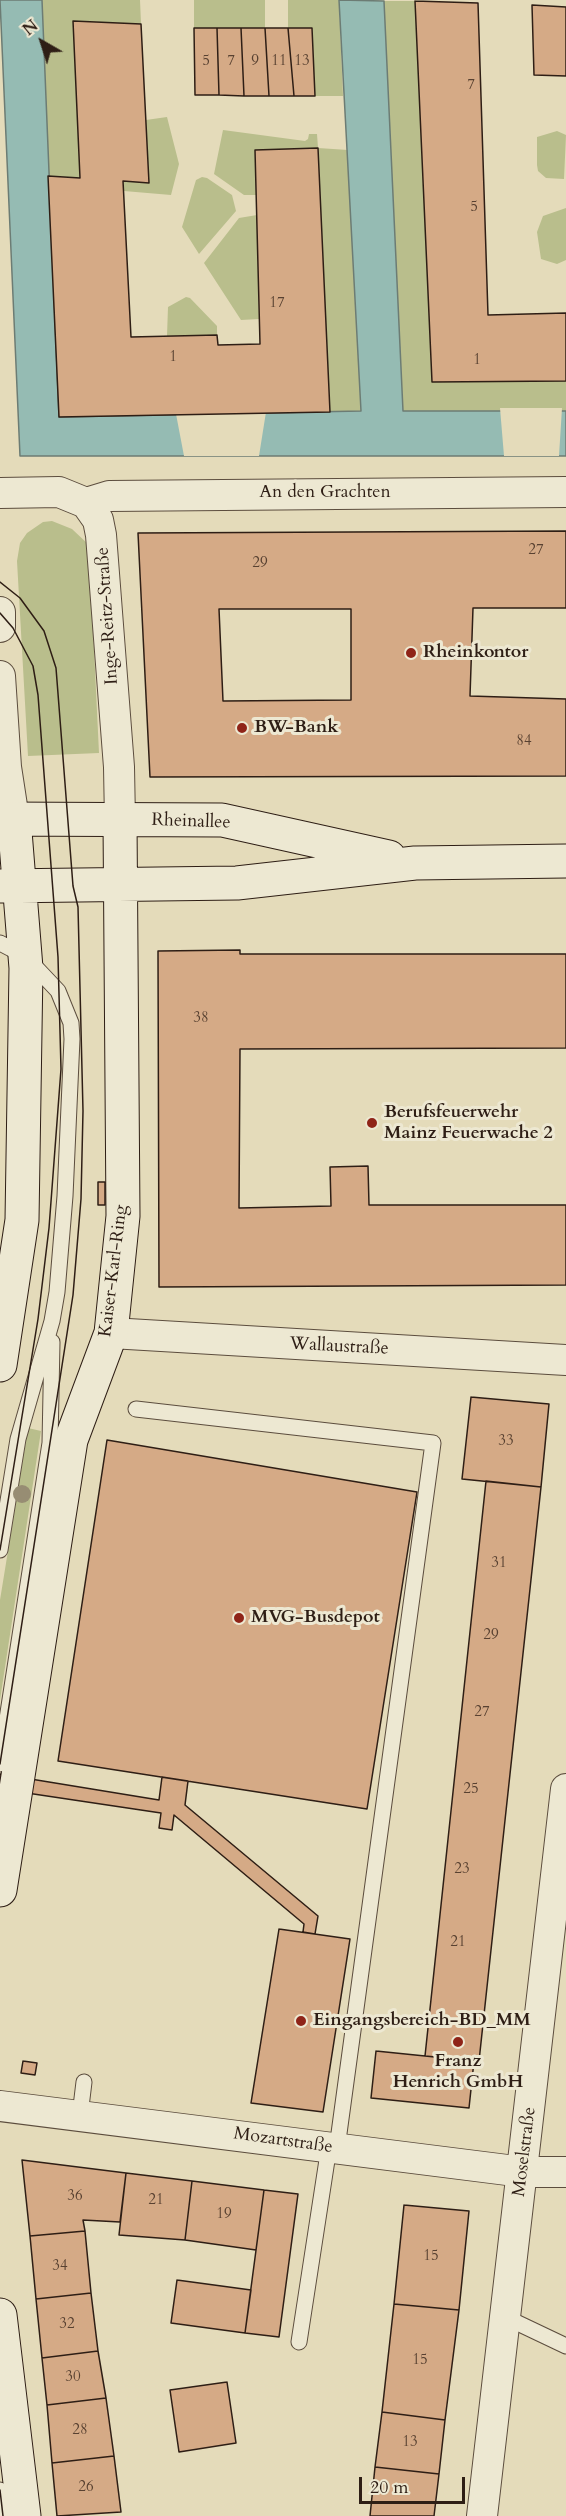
<!DOCTYPE html>
<meta charset="utf-8">
<style>
body{margin:0}
#map{position:relative;width:566px;height:2516px;overflow:hidden;background:#e4dbba;font-family:Cardo,serif}
canvas{display:block}
.north{position:absolute;left:12px;top:12px;width:60px;height:60px;-webkit-text-stroke:4px #ede8d2;paint-order:stroke;rotate:321deg;font-size:16px;font-weight:700;line-height:24px;text-align:center;color:#2e1e15}
.north::after{content:'';display:block;margin:auto;width:21px;height:27px;background:#2e1e15;clip-path:polygon(50% 0,100% 100%,50% 72%,0 100%)}
.scale{position:absolute;left:359px;top:2477px;width:106px;height:27px;box-sizing:border-box;border:3px solid #2e1e15;border-top:0;padding-left:8px;font-size:18px;line-height:21px;white-space:nowrap;color:#2e1e15;-webkit-text-stroke:4px #ede8d2;paint-order:stroke}
</style>
<div id="map">
<canvas width="566" height="2516"></canvas>
<div class="north">N</div>
<div class="scale">20 m</div>
</div>
<script>
const g = document.querySelector('canvas').getContext('2d');
g.lineJoin = 'round';
function fill(path, color) {
  g.fillStyle = color;
  g.fill(path, 'evenodd');
}
function toPath(rows) {
  const path = new Path2D();
  for (const r of rows) {
    path.moveTo(r[0], r[1]);
    for (let i = 2; i < r.length; i += 2) path.lineTo(r[i], r[i + 1]);
  }
  return path;
}
function strokePath(path, color, width, dash) {
  g.strokeStyle = color;
  g.lineWidth = width;
  g.lineCap = dash ? 'butt' : 'round';
  g.setLineDash(dash || []);
  g.stroke(path);
}
function write(font, color, halo, rows, align = 'center') {
  g.font = font + ' Cardo,serif';
  g.lineWidth = 6;
  g.setLineDash([]);
  g.textBaseline = 'middle';
  g.strokeStyle = halo;
  g.fillStyle = color;
  for (const [text, x, y, turn = 0] of rows) {
    g.save();
    g.translate(x, y);
    g.rotate((+turn || 0) * Math.PI / 180);
    g.textAlign = isNaN(turn) ? turn : align;
    if (halo) g.strokeText(text, 0, 0);
    g.fillText(text, 0, 0);
    g.restore();
  }
}
fill(toPath([
 [42,0,140,0,141,24,73,21,80,178,48,176],
 [194,0,265,0,265,28,194,28],
 [288,0,339,0,343,96,315,96,312,29,288,28],
 [384,1,415,1,432,382,566,381,566,411,403,412],
 [167,117,179,164,171,195,124,191,123,181,149,183,146,120],
 [223,130,305,141,308,139,309,134,317,134,318,148,348,150,361,411,330,412,318,148,255,150,256,195,244,195,214,174],
 [557,131,566,135,564,179,546,178,538,171,537,165,537,137],
 [202,177,207,178,232,195,236,211,199,254,182,227,196,180],
 [566,208,566,260,557,264,541,259,537,232,543,216],
 [257,215,259,319,241,320,204,263,239,218],
 [186,297,190,298,217,326,217,335,167,336,168,307],
 [52,521,72,529,89,545,99,753,28,756,17,561,20,543,27,533,43,522],
 [28,1428,41,1431,0,1700,0,1600]
]), '#b9be8c');
const water = toPath([
 [0,0,42,0,59,417,361,411,339,0,384,1,403,411,566,411,566,456,20,456,0,0]
]);
fill(water, '#95bbb3');
strokePath(water, '#6c7c74', 1.5);
fill(toPath([
 [500,408,562,408,559,456,504,456],
 [266,412,259,456,184,456,176,414]
]), '#e4dbba');
const building = toPath([
 [415,1,478,3,488,315,566,313,566,381,432,382,415,1],
 [532,5,566,7,566,76,534,75,532,5],
 [73,21,141,24,149,183,123,181,131,337,217,335,218,345,260,344,255,150,318,148,330,412,59,417,48,176,80,178,73,21],
 [194,28,217,28,219,95,195,95,194,28],
 [217,28,241,28,244,96,219,95,217,28],
 [241,28,265,28,269,96,244,96,241,28],
 [265,28,288,28,294,96,269,96,265,28],
 [288,28,312,28,315,96,294,96,288,28],
 [566,531,566,608,473,608,470,696,566,699,566,776,150,777,138,533,566,531],
 [219,609,351,609,351,700,223,701,219,609],
 [240,950,240,954,566,954,566,1048,240,1049,239,1208,331,1206,330,1167,368,1166,369,1205,566,1205,566,1285,159,1287,158,951,240,950],
 [98,1182,105,1182,105,1205,98,1205,98,1182],
 [471,1397,549,1404,541,1487,462,1479,471,1397],
 [107,1440,417,1492,367,1809,58,1761,107,1440],
 [486,1481,541,1487,479,2061,425,2056,486,1481],
 [0,1774,159,1800,162,1777,188,1781,185,1805,318,1916,315,1934,303,1932,304,1924,174,1815,172,1830,159,1828,161,1813,0,1789,0,1774],
 [279,1929,350,1939,323,2112,251,2103,279,1929],
 [376,2051,474,2061,469,2108,371,2098,376,2051],
 [23,2061,37,2063,35,2075,21,2073,23,2061],
 [22,2160,126,2173,120,2222,83,2220,85,2231,30,2236,22,2160],
 [126,2173,192,2181,185,2240,119,2235,126,2173],
 [192,2181,264,2190,256,2250,185,2240,192,2181],
 [264,2190,298,2194,279,2337,245,2333,264,2190],
 [404,2205,469,2211,459,2310,394,2304,404,2205],
 [85,2231,91,2293,36,2299,30,2236,85,2231],
 [177,2280,251,2290,245,2333,171,2323,177,2280],
 [91,2293,98,2351,42,2358,36,2299,91,2293],
 [394,2304,459,2310,445,2420,382,2412,394,2304],
 [98,2351,106,2398,47,2405,42,2358,98,2351],
 [227,2382,236,2443,179,2452,170,2390,227,2382],
 [106,2398,114,2456,52,2463,47,2405,106,2398],
 [382,2412,445,2420,439,2474,375,2467,382,2412],
 [114,2456,121,2512,57,2516,52,2463,114,2456],
 [375,2467,439,2474,434,2516,370,2516,375,2467]
]);
fill(building, '#d5aa86');
strokePath(building, '#2e1e15', 1.5);
const lane = toPath([
 [0,943,25,956,58,991,71,1023,72,1039,65,1196,57,1292,52,1321,18,1439,0,1550],
 [136,1409,433,1443,337,2148],
 [0,1764,50,1443,52,1342],
 [80,2115,84,2082],
 [505,2317,566,2346],
 [299,2342,329,2147],
 [0,2490,3,2516]
]);
const street = toPath([
 [0,493,59,492,86,503,98,520,101,535,119,767,120,821],
 [86,503,109,496,566,492],
 [0,612,0,627],
 [0,676,6,767,14,819],
 [111,1333,566,1360],
 [0,2106,523,2172,566,2172],
 [482,2516,566,1789]
]);
const secondary = toPath([
 [0,819,222,820,389,857],
 [0,886,237,883,415,863,566,861],
 [0,1365,22,1220,26,968,14,819],
 [0,1890,71,1440,111,1333,123,1216,120,821],
 [0,2315,24,2516]
]);
strokePath(lane, '#5c4d3e', 17);
strokePath(street, '#5c4d3e', 32);
strokePath(secondary, '#2e1e15', 35);
strokePath(lane, '#ede8d2', 15);
strokePath(street, '#ede8d2', 30);
strokePath(secondary, '#ede8d2', 33);
strokePath(toPath([
 [0,582,20,598,44,631,56,668,73,886,78,907,83,1111,81,1199,73,1295,0,1764],
 [0,613,13,628,33,666,38,695,58,957,61,1069,49,1228,38,1319,0,1550],
 [0,2490,3,2516]
]), '#2e1e15', 1.5);
g.fillStyle = '#978d73';
for (const [x, y] of [
 [22,1494]
]) {
  g.beginPath();
  g.arc(x, y, 9, 0, 2 * Math.PI);
  g.fill();
}
for (const [x, y, r, color] of [
 [411,653,6,"#8f2418"],
 [242,728,6,"#8f2418"],
 [372,1123,6,"#8f2418"],
 [239,1618,6,"#8f2418"],
 [301,2021,6,"#8f2418"],
 [458,2042,6,"#8f2418"]
]) {
  const dot = new Path2D();
  dot.arc(x, y, r, 0, 2 * Math.PI);
  g.fillStyle = color;
  g.fill(dot);
  strokePath(dot, '#ede8d2', 2);
}
write('15px', '#584131', null, [
 ["5",206,62],
 ["7",231,62],
 ["9",255,62],
 ["11",279,62],
 ["13",302,62],
 ["7",471,86],
 ["5",474,208],
 ["17",277,304],
 ["1",173,358],
 ["1",477,361],
 ["27",536,551],
 ["29",260,564],
 ["84",524,742],
 ["38",201,1019],
 ["33",506,1442],
 ["31",499,1564],
 ["29",491,1636],
 ["27",482,1713],
 ["25",471,1790],
 ["23",462,1870],
 ["21",458,1943],
 ["36",75,2197],
 ["21",156,2201],
 ["19",224,2215],
 ["15",431,2257],
 ["34",60,2267],
 ["32",67,2325],
 ["15",420,2361],
 ["30",73,2378],
 ["28",80,2431],
 ["13",410,2443],
 ["26",86,2488]
]);
write('18px', '#2e1e15', '#ede8d2', [
 ["An den Grachten",325,493],
 ["Inge-Reitz-Straße",108,616,-94],
 ["Rheinallee",191,822,2],
 ["Kaiser-Karl-Ring",114,1271,-83],
 ["Wallaustraße",339,1347,3],
 ["Mozartstraße",283,2141,8],
 ["Moselstraße",525,2152,-83]
]);
write('bold 18px', '#2e1e15', '#ede8d2', [
 ["Rheinkontor",423,653],
 ["BW-Bank",254,728],
 ["Berufsfeuerwehr",384,1113],
 ["Mainz Feuerwache 2",384,1134],
 ["MVG-Busdepot",251,1618],
 ["Eingangsbereich-BD_MM",313,2021],
 ["Franz",458,2062,"center"],
 ["Henrich GmbH",458,2083,"center"]
], 'left');
</script>
